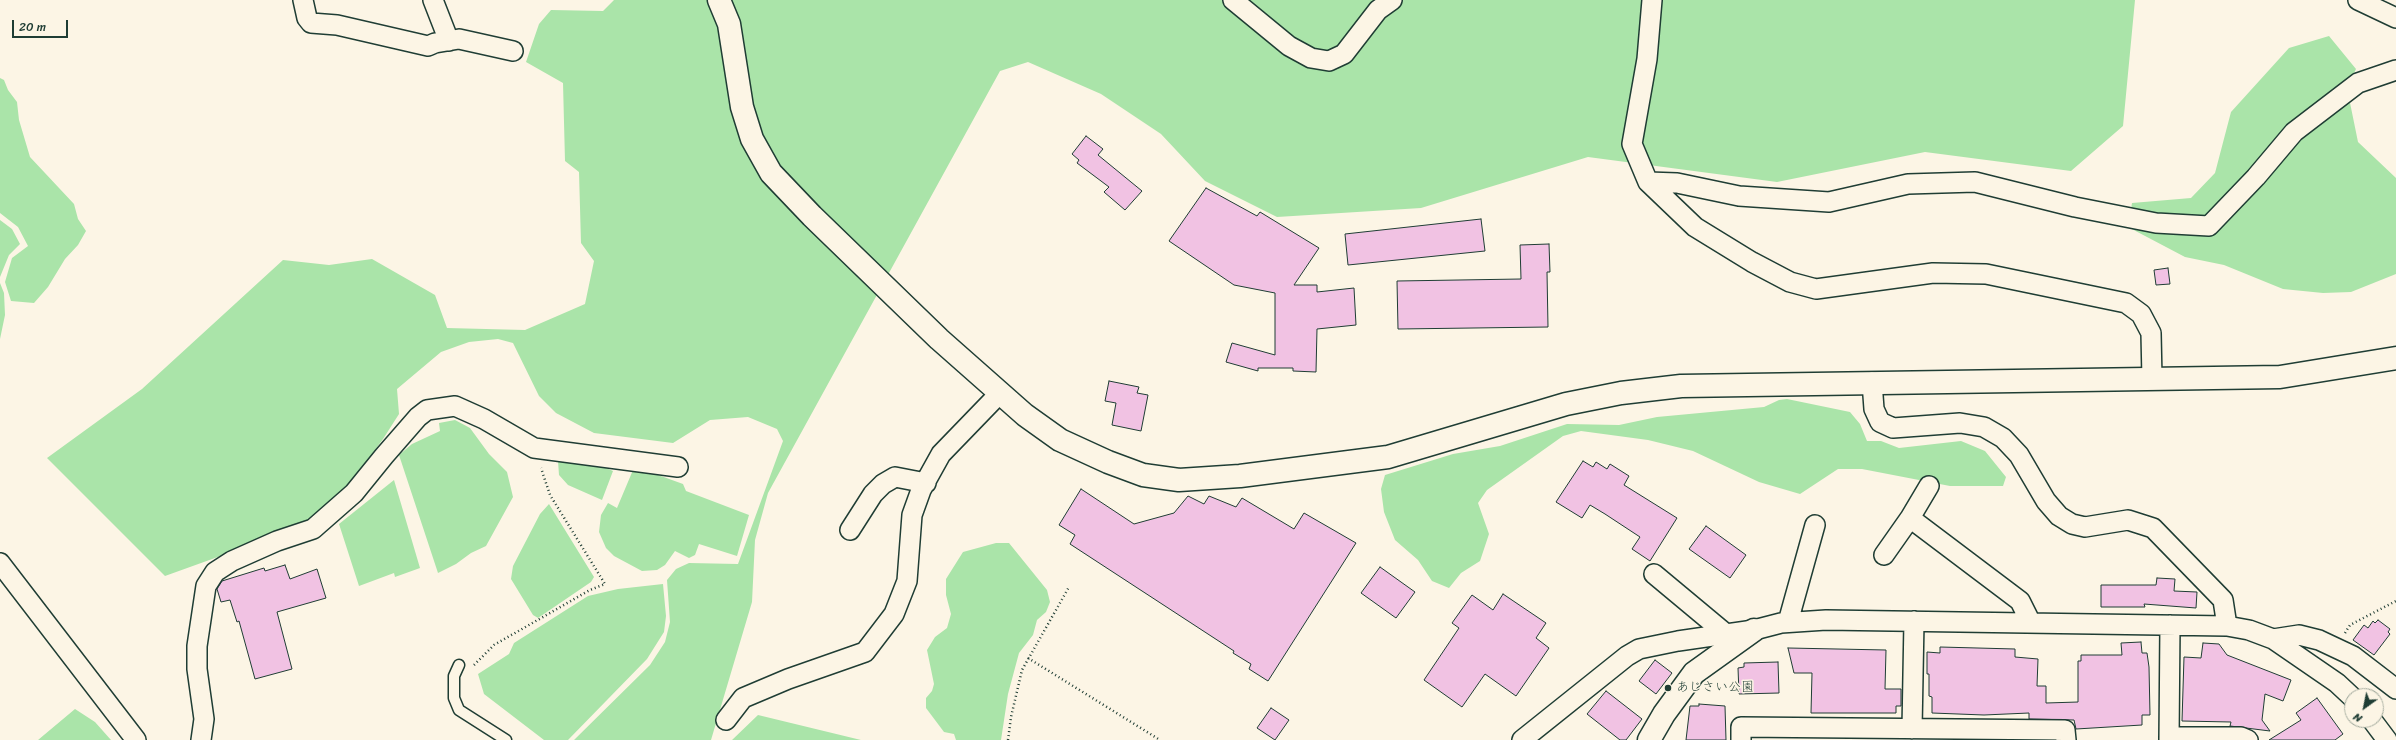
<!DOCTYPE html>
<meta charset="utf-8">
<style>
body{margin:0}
#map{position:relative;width:2396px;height:740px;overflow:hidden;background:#fcf5e5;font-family:Sriracha,sans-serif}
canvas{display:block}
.north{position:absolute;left:2344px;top:688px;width:40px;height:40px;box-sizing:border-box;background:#fcf5e5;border:1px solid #a4ab9e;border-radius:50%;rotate:213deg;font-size:11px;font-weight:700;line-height:16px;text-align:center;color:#1f3d34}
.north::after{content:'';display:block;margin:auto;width:14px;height:18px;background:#1f3d34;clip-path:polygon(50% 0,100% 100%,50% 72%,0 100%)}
.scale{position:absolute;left:12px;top:20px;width:56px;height:18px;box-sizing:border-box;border:2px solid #1f3d34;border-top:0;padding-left:5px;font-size:12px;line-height:14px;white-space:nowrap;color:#1f3d34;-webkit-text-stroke:3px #fcf5e5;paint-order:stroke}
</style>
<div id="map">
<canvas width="2396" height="740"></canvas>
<div class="north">N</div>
<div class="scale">20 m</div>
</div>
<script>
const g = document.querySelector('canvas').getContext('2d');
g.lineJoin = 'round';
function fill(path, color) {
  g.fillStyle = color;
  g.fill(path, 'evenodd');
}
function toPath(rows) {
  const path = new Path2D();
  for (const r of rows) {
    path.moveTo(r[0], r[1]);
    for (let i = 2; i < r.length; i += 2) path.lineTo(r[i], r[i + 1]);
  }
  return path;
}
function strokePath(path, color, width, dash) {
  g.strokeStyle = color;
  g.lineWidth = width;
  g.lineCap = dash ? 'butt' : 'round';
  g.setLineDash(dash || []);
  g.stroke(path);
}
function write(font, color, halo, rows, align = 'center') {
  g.font = font + ' Sriracha,"Klee One",sans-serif';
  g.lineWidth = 3;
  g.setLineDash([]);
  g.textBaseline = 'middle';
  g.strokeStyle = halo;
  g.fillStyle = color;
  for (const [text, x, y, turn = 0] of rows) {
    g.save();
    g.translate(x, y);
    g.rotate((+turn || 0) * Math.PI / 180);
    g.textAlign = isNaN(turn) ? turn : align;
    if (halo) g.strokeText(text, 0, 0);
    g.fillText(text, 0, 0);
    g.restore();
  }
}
fill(toPath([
 [614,0,2135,0,2123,126,2071,171,1925,152,1777,182,1588,157,1421,208,1277,217,1205,181,1161,134,1101,94,1028,62,1000,71,768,493,755,540,752,602,711,740,574,740,650,665,665,642,670,622,667,580,676,569,689,563,738,564,783,441,777,429,748,417,710,420,673,443,594,433,556,413,539,396,513,343,498,339,469,342,441,352,397,389,399,414,383,439,345,491,301,527,165,576,47,458,142,389,283,260,329,265,372,259,435,295,447,328,525,330,585,304,594,261,581,243,579,172,565,161,563,83,526,62,539,24,551,10,603,11],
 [2329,36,2356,69,2347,88,2358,142,2396,178,2396,274,2351,292,2323,293,2283,289,2224,265,2185,257,2128,227,2132,203,2191,198,2215,173,2231,112,2289,48],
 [0,78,4,80,8,90,17,102,19,120,30,157,74,204,78,219,86,231,78,245,65,259,48,287,34,303,11,301,5,282,12,258,28,246,18,227,0,213],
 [0,220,12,229,20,244,9,255,0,277],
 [0,283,4,293,5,315,0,339],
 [1787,399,1850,412,1860,424,1867,441,1881,441,1899,448,1961,441,1985,451,2006,477,2003,486,1950,486,1862,469,1838,469,1800,494,1759,482,1693,451,1648,440,1581,431,1563,436,1487,490,1478,503,1489,534,1480,561,1461,573,1449,588,1432,581,1418,560,1395,540,1384,512,1381,489,1385,475,1453,454,1500,446,1567,424,1619,425,1657,417,1764,407,1779,400],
 [455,420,470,428,489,454,507,472,513,497,486,546,471,553,456,564,438,573,399,455,412,444,440,431,439,423],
 [585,459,613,471,602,500,568,485,559,475,558,461],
 [636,467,683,484,686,491,749,515,737,556,699,544,695,555,689,558,675,551,665,565,657,570,642,571,614,556,606,548,599,532,601,515,608,503,617,508,633,470],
 [394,480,420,568,395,577,394,573,359,586,339,524],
 [549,504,594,577,591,582,538,618,533,615,511,579,513,566,540,514],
 [996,543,1009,543,1047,590,1050,602,1046,612,1037,620,1033,635,1019,653,1008,694,1001,740,956,740,954,734,944,732,926,708,926,698,932,691,934,684,927,650,935,637,947,628,951,614,946,595,946,579,963,552],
 [663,584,666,616,664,632,647,659,568,740,544,740,484,694,478,674,509,654,514,643,588,596,618,589],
 [75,709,95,722,111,740,38,740],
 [758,715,861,740,732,740]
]), '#aae4a9');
const building = toPath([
 [1086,136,1103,149,1098,155,1142,191,1125,210,1104,192,1109,187,1077,163,1079,160,1072,154,1086,136],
 [1206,188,1257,216,1260,212,1319,248,1294,285,1317,285,1317,292,1354,288,1356,325,1317,329,1316,372,1293,371,1293,368,1258,368,1258,371,1226,362,1232,343,1275,355,1275,293,1234,285,1169,241,1206,188],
 [1481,219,1485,251,1348,265,1345,234,1481,219],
 [1549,244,1550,272,1547,272,1548,327,1398,329,1397,281,1521,279,1520,245,1549,244],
 [2168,268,2170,284,2156,285,2154,270,2168,268],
 [1109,381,1139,387,1137,393,1148,395,1141,431,1112,425,1116,403,1105,401,1109,381],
 [1583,461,1593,467,1596,462,1607,469,1610,464,1629,476,1624,485,1677,518,1650,561,1632,549,1640,537,1605,514,1590,505,1582,518,1556,502,1583,461],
 [1081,489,1134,524,1174,513,1188,496,1204,504,1209,496,1236,507,1242,498,1294,529,1304,513,1356,543,1268,681,1249,669,1251,664,1233,653,1234,651,1070,544,1075,535,1059,525,1081,489],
 [1706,526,1746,555,1730,578,1689,549,1706,526],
 [285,565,290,579,317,569,326,598,277,612,292,669,255,679,239,621,237,622,230,600,221,602,217,589,222,581,264,568,265,571,285,565],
 [1380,567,1415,592,1396,618,1361,593,1380,567],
 [2157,578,2175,579,2174,591,2197,592,2196,608,2144,604,2145,607,2101,607,2101,585,2156,585,2157,578],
 [1503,594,1546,623,1536,638,1549,648,1516,696,1485,674,1462,707,1424,680,1459,628,1452,623,1472,595,1493,610,1503,594],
 [2378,620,2390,629,2388,632,2390,634,2374,655,2353,640,2364,625,2368,628,2373,621,2375,623,2378,620],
 [2141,642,2142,653,2147,653,2149,667,2150,715,2142,715,2142,725,2076,729,2074,720,2029,719,2029,713,1984,715,1932,713,1932,697,1929,696,1929,674,1927,674,1927,652,1940,653,1940,647,2015,649,2015,657,2038,659,2037,686,2046,686,2046,703,2078,702,2078,661,2081,661,2081,655,2122,655,2121,643,2141,642],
 [2203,643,2219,644,2227,655,2291,680,2283,701,2265,694,2262,720,2270,731,2230,726,2231,722,2182,721,2184,657,2201,658,2203,643],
 [1788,648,1886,650,1885,689,1901,689,1901,706,1896,706,1896,713,1811,713,1812,673,1794,673,1788,648],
 [1655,660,1672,673,1656,694,1639,681,1655,660],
 [1778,662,1779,693,1739,694,1738,668,1744,667,1744,663,1778,662],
 [1606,691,1642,719,1626,740,1620,740,1587,714,1606,691],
 [2317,698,2343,734,2335,740,2269,740,2301,720,2296,713,2317,698],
 [1699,704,1725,706,1726,740,1686,740,1690,706,1699,706,1699,704],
 [1271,708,1289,720,1275,740,1257,728,1271,708]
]);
fill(building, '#f1c2e3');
strokePath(building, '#1f3d34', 1);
const service = toPath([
 [459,665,454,676,454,698,459,710,506,740]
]);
const minor = toPath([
 [303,0,307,18,311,23,337,25,428,46,435,43,459,39,513,51],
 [433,0,449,41],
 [1233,0,1289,46,1311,58,1329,61,1344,54,1378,10,1392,0],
 [1652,0,1647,59,1632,144,1648,182,1695,227,1752,262,1790,282,1816,289,1933,273,1986,274,2126,303,2141,314,2151,333,2152,379],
 [2358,0,2396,18],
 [1648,182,1677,183,1739,196,1829,202,1908,184,1975,182,2075,207,2156,223,2209,226,2256,177,2294,132,2358,83,2396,70],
 [1872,382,1874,409,1880,422,1893,428,1960,423,1984,427,2003,438,2019,455,2046,501,2059,516,2072,524,2085,527,2128,520,2153,528,2223,600,2227,626],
 [1929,486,1910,518,2020,601,2031,623],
 [850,530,873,494,883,484,895,477,926,483],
 [1884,555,1910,518],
 [0,563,136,740],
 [1654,574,1726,634],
 [1788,622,1815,525],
 [2273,639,2299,635,2319,640,2353,656,2396,689],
 [726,720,743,698,788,679,865,652,894,614,907,581,912,515,921,490,941,454,1000,393],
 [2372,720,2387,740],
 [1912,729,1914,621],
 [2169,737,2241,737,2248,740],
 [201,740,204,719,197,669,197,646,206,586,215,572,232,561,277,541,313,529,354,493,384,456,418,417,427,410,455,406,484,419,534,448,678,467],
 [1522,740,1627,656,1639,649,1678,641,1754,630,1781,623,1826,620,2227,626,2249,630,2273,639,2337,683,2352,697],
 [1741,740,1741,727,2065,730,2066,740],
 [2169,740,2170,625]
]);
const tertiary = toPath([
 [719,0,729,24,742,107,752,139,771,173,812,216,939,339,1025,415,1060,440,1108,462,1143,475,1179,480,1240,476,1388,457,1566,404,1621,393,1681,386,2280,377,2396,358],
 [1649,740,1664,714,1694,673,1754,630]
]);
strokePath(service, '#1f3d34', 13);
strokePath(minor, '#1f3d34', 22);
strokePath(tertiary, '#1f3d34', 25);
strokePath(toPath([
 [2345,633,2350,625,2396,601],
 [1028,658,1160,740],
 [474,665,494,645,590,590,605,584,550,495,541,468],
 [1008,740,1011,717,1022,670,1069,587]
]), '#1f3d34', 2.5, [1, 3]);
strokePath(service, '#fcf5e5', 10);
strokePath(minor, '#fcf5e5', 19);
strokePath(tertiary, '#fcf5e5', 22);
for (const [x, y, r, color] of [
 [1668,688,4,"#1f3d34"]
]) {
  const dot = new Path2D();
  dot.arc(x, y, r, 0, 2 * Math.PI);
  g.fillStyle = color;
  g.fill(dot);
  strokePath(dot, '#fcf5e5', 1.5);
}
write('13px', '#1f3d34', '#fcf5e5', [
 ["あじさい公園",1676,688]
], 'left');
</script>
